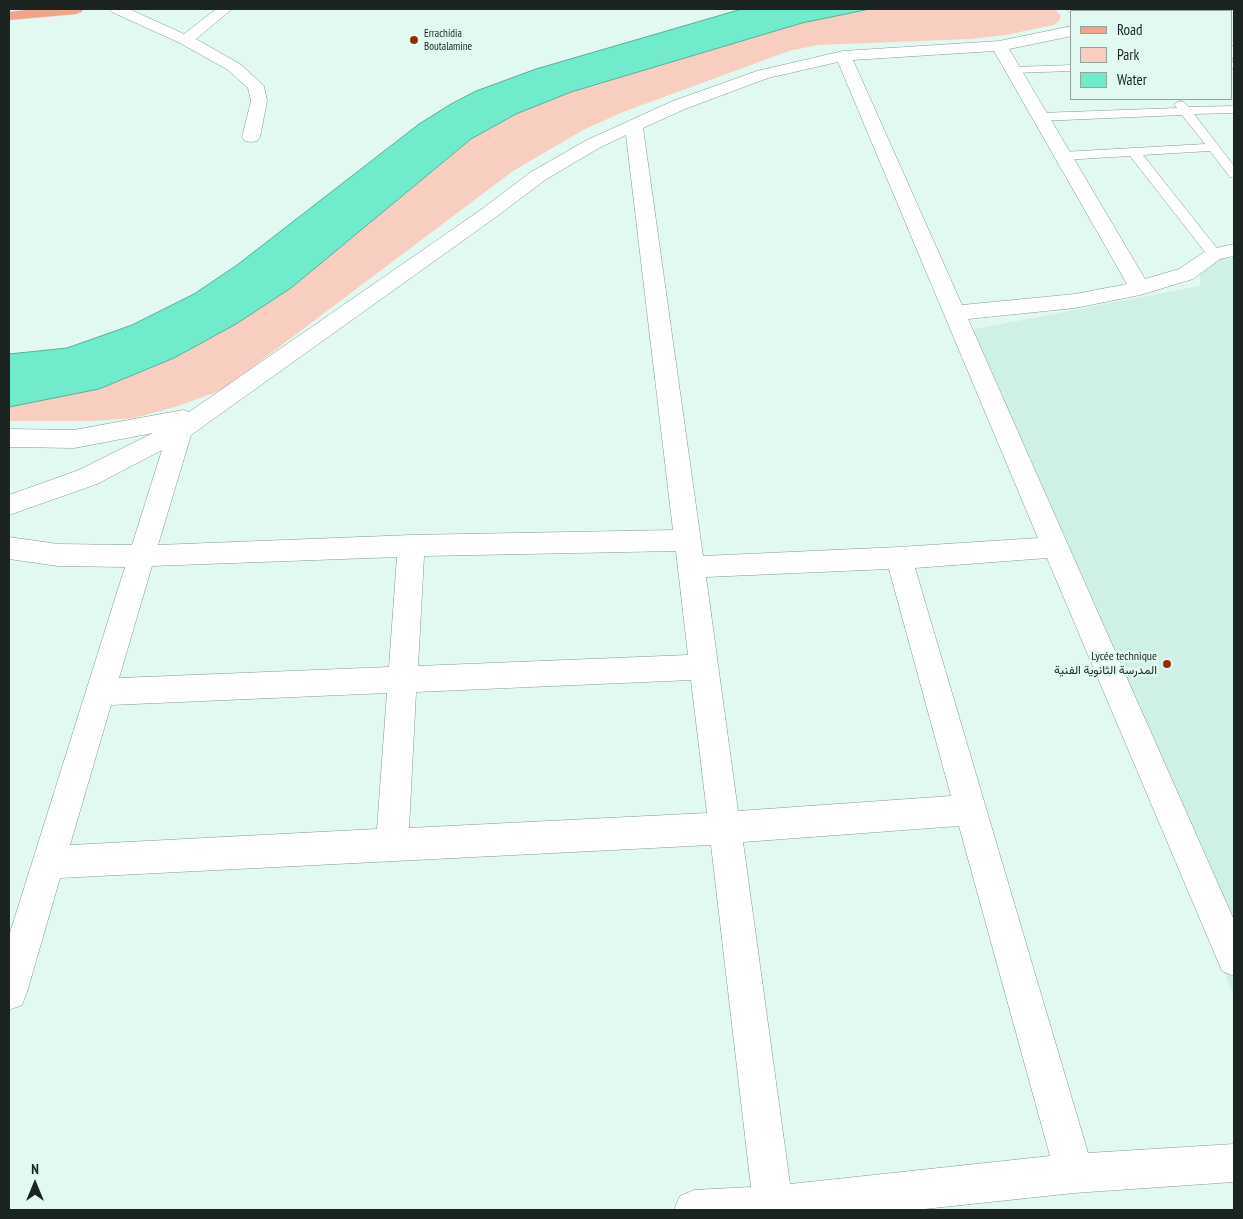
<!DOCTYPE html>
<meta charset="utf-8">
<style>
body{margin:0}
#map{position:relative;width:1243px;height:1219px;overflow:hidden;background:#e1f9f1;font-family:"PT Sans Narrow",sans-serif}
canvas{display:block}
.frame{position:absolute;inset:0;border:10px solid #1b2421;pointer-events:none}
.legend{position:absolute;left:1070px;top:10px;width:162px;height:90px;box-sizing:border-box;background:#e1f9f1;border:1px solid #92a49e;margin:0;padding:6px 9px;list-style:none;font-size:15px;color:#1b2421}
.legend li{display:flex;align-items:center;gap:10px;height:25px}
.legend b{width:25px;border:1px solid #92a49e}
.north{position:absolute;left:10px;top:1159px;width:50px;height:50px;-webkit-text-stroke:4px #e1f9f1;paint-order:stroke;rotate:0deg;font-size:14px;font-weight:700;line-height:20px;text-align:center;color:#1b2421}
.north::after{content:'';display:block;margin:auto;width:18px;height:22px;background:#1b2421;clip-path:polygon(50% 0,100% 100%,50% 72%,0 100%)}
</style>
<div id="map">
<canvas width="1243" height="1219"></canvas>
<div class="frame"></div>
<ul class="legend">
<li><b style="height:6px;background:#f1a489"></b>Road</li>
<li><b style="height:14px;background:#f8cec0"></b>Park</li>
<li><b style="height:14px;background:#70ebcc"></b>Water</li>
</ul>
<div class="north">N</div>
</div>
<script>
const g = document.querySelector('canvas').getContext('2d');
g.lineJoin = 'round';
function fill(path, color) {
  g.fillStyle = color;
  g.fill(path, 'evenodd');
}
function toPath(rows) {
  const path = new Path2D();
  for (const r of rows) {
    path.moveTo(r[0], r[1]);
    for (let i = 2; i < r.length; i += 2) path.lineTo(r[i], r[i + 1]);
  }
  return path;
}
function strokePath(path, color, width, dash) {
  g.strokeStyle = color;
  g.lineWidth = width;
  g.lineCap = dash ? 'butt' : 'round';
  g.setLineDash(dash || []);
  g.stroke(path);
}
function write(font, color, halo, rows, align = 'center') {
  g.font = font + ' "PT Sans Narrow",Vazirmatn,sans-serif';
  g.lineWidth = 5;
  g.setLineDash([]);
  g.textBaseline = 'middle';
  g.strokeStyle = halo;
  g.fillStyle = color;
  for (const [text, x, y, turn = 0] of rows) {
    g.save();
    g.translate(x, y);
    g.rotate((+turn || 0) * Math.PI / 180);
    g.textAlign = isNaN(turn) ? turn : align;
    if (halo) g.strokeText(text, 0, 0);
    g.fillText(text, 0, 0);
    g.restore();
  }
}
fill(toPath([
 [1234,258,1234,996,965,331,1200,286,1200,260]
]), '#cff0e6');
fill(toPath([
 [870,9,1055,9,1061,16,1059,21,1053,25,1006,35,970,39,818,45,789,51,623,112,585,129,513,171,222,390,178,406,134,418,92,421,9,421,9,407,99,389,174,358,236,324,291,288,471,139,516,114,571,92,802,23]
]), '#f8cec0');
const water = toPath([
 [742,9,870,9,802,23,571,92,516,114,471,139,291,288,236,324,174,358,99,389,9,407,9,354,67,348,132,325,194,294,237,265,419,124,451,104,476,91,536,69,742,9]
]);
fill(water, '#70ebcc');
strokePath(water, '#56af99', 1);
const service = toPath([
 [1232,62,1234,62,1234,68,1232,68,1232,62],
 [1072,65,1072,71,1013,73,1007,70,1013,67,1072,65],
 [1180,101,1184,102,1189,107,1234,106,1234,113,1194,114,1234,166,1234,178,1230,177,1210,151,1143,155,1219,251,1221,254,1214,258,1209,257,1130,156,1063,160,1057,156,1063,152,1205,144,1182,115,1040,121,1034,117,1040,113,1177,108,1174,104,1180,101]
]);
const minor = toPath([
 [109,9,129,9,184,34,216,9,232,9,196,39,240,64,264,86,267,101,260,137,257,141,251,142,245,141,242,137,251,101,248,88,228,70,180,43,112,12,109,9],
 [1066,9,1084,9,1086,11,1072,11,1072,14,1066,9],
 [1173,9,1223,9,1221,11,1172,11,1173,9],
 [1072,26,1072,36,1009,49,1145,279,1179,269,1207,250,1234,244,1234,256,1220,259,1193,279,1140,295,1075,308,968,319,1234,920,1234,976,1222,971,1047,558,915,568,1088,1153,1234,1144,1234,1182,1074,1193,915,1210,674,1210,680,1196,694,1190,751,1187,711,845,60,878,27,992,22,1005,9,1010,9,936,125,567,58,566,9,559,9,537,58,544,132,545,162,450,97,484,9,515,9,495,79,470,153,433,74,448,9,447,9,429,74,430,183,410,189,412,482,209,531,172,587,140,673,101,757,71,843,51,999,41,1072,26],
 [994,51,1127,284,1075,294,962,305,853,60,994,51],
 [838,62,1038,538,899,547,703,556,643,128,685,109,768,78,838,62],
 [626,135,673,530,411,535,158,545,191,435,496,217,545,180,599,148,626,135],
 [676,551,688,655,418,666,424,556,676,551],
 [397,557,389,667,119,678,152,566,397,557],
 [889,569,951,796,738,811,706,577,889,569],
 [691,680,707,813,409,828,416,692,691,680],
 [387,693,377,829,70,845,111,705,387,693],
 [959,826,1050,1156,790,1184,743,842,959,826],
 [1232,46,1234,47,1234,59,1232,58,1232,46]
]);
const primary = toPath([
 [35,9,84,9,81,12,76,14,9,20,9,12,35,9]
]);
strokePath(service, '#829992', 1);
strokePath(minor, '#829992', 1);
strokePath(primary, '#dbdcdb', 1);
fill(service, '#fff');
fill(minor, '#fff');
fill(primary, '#f1a489');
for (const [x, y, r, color] of [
 [414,40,5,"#942f03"],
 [1167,664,5,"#942f03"]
]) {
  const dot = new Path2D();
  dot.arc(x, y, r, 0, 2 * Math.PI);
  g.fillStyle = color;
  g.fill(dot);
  strokePath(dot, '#e1f9f1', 2);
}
write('11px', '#1b2421', '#e1f9f1', [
 ["Errachidia",424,34],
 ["Boutalamine",424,47]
], 'left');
write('12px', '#1b2421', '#e1f9f1', [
 ["Lycée technique",1157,657],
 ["المدرسة الثانوية الفنية",1157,671]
], 'right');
</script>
